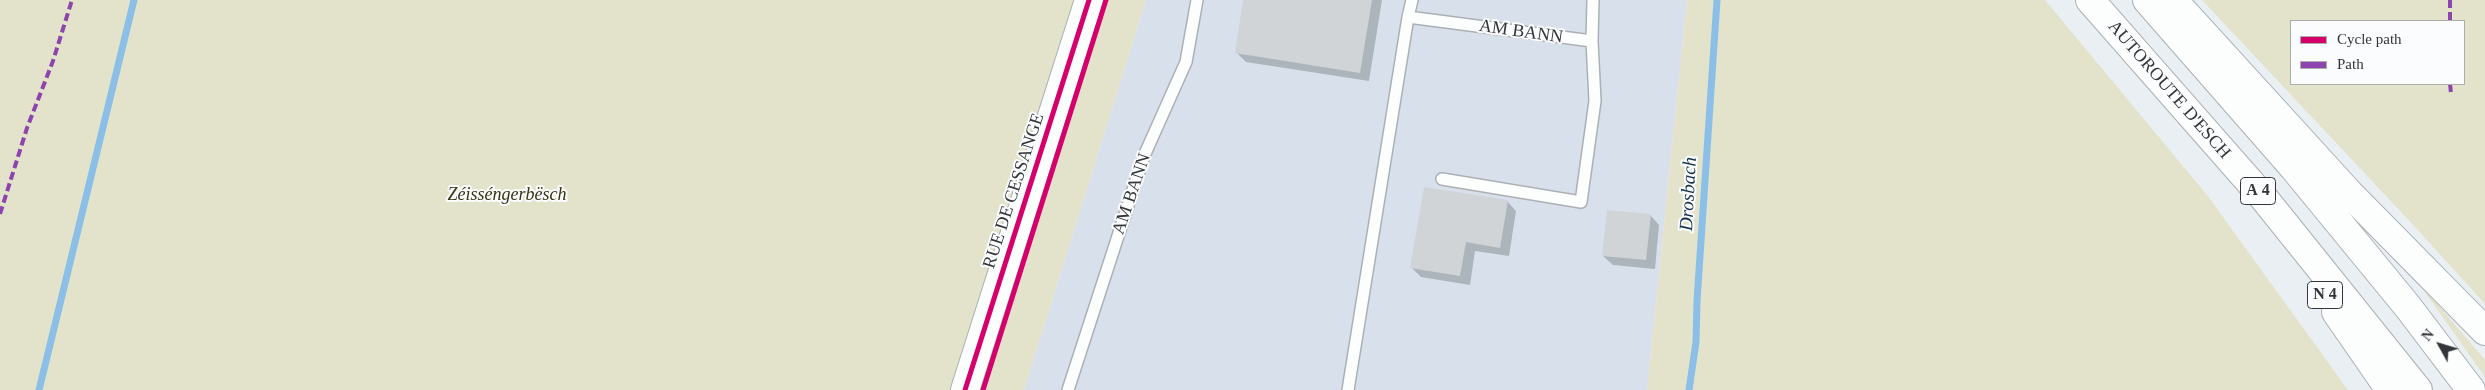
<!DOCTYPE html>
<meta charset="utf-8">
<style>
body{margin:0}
#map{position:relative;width:2485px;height:390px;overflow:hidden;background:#eaeff4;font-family:"Times New Roman",serif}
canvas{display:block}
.legend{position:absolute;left:2290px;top:20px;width:175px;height:65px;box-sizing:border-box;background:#fbfcfe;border:1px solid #abadaf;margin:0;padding:6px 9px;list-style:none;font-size:15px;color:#333639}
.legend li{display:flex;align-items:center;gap:10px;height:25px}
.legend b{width:25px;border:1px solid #abadaf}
.north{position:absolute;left:2415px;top:320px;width:50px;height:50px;-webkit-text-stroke:4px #fbfcfe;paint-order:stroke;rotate:309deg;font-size:14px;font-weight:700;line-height:20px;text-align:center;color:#333639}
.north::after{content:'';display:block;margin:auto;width:18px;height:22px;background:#333639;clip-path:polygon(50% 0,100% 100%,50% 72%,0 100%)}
</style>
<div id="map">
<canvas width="2485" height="390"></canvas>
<ul class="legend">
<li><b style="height:6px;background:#d6006c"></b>Cycle path</li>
<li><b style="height:6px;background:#8e44ad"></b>Path</li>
</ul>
<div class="north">N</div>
</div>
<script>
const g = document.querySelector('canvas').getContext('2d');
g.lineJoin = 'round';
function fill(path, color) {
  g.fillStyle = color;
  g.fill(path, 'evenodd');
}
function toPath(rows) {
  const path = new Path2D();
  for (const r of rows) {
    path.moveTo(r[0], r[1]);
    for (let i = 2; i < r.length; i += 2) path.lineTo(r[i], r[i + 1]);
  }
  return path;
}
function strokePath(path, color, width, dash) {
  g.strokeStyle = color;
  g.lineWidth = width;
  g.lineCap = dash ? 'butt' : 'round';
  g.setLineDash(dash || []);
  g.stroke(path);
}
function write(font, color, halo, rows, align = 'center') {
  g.font = font + ' "Times New Roman",serif';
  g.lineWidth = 4;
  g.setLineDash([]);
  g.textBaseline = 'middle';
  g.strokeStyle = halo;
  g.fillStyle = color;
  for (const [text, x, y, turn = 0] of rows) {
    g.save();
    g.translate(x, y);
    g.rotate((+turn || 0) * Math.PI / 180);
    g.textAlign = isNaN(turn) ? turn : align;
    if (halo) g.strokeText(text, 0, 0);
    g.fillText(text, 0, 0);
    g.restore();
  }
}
fill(toPath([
 [1146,0,1687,0,1647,390,1024,390]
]), '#d8e1eb');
fill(toPath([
 [0,0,1146,0,1024,390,0,390],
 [1687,0,2045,0,2207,195,2348,390,1647,390],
 [2202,0,2485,0,2485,304,2416,228],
 [2291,21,2464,21,2464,84,2291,84],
 [2415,278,2485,360,2485,377]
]), '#e2e3ca');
fill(toPath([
 [1245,0,1382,0,1369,81,1246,62,1236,52],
 [1507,201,1516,211,1509,256,1475,251,1470,285,1421,277,1412,268],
 [1650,215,1659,225,1655,269,1613,265,1603,256]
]), '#0003');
strokePath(toPath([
 [39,390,134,0],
 [1689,390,1696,342,1697,301,1717,0]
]), '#8cbfe7', 7);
fill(toPath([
 [1243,0,1372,0,1360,73,1235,53],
 [1424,187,1508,200,1500,248,1466,242,1460,276,1410,268],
 [1607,210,1651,214,1646,260,1602,256]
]), '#d0d4d7');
const service = toPath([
 [1408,17,1412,0],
 [1442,179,1581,202,1595,101,1592,41],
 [1068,390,1144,156,1186,62,1197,0],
 [1348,390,1408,17,1592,41,1593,0]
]);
const secondary = toPath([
 [965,390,1089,0]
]);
const motorway = toPath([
 [2090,0,2263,197,2418,390],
 [2147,0,2294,168,2408,307,2471,390],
 [2173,0,2349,193,2485,331],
 [2336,312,2390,390]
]);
strokePath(service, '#acb0b4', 14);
strokePath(secondary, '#acb0b4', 30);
strokePath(motorway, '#acb0b4', 30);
strokePath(service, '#fcfdfd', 11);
strokePath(secondary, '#fcfdfd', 28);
strokePath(motorway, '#fcfdfd', 28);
strokePath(toPath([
 [2450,0,2450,21],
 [2450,84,2451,93],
 [0,214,27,128,53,61,72,0]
]), '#8e44ad', 4, [8, 4]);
strokePath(toPath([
 [965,390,1089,0],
 [983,390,1106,0]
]), '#d6006c', 5);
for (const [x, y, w] of [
 [2258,191,35],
 [2325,295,35]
]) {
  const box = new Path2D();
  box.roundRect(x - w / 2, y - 13.5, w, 27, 4);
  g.fillStyle = '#fbfcfe';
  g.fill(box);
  strokePath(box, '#333639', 1);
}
write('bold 16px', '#333639', null, [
 ["A 4",2258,191],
 ["N 4",2325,295]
]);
write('18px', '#333639', '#fbfcfe', [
 ["AM BANN",1521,32,8],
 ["AUTOROUTE D'ESCH",2169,90,49],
 ["RUE DE CESSANGE",1014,191,-72],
 ["AM BANN",1132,194,-71]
]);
write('italic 18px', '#373510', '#fbfcfe', [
 ["Zéisséngerbësch",507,195]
]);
write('italic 19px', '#15344b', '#fbfcfe', [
 ["Drosbach",1689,194,-87]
]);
</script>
